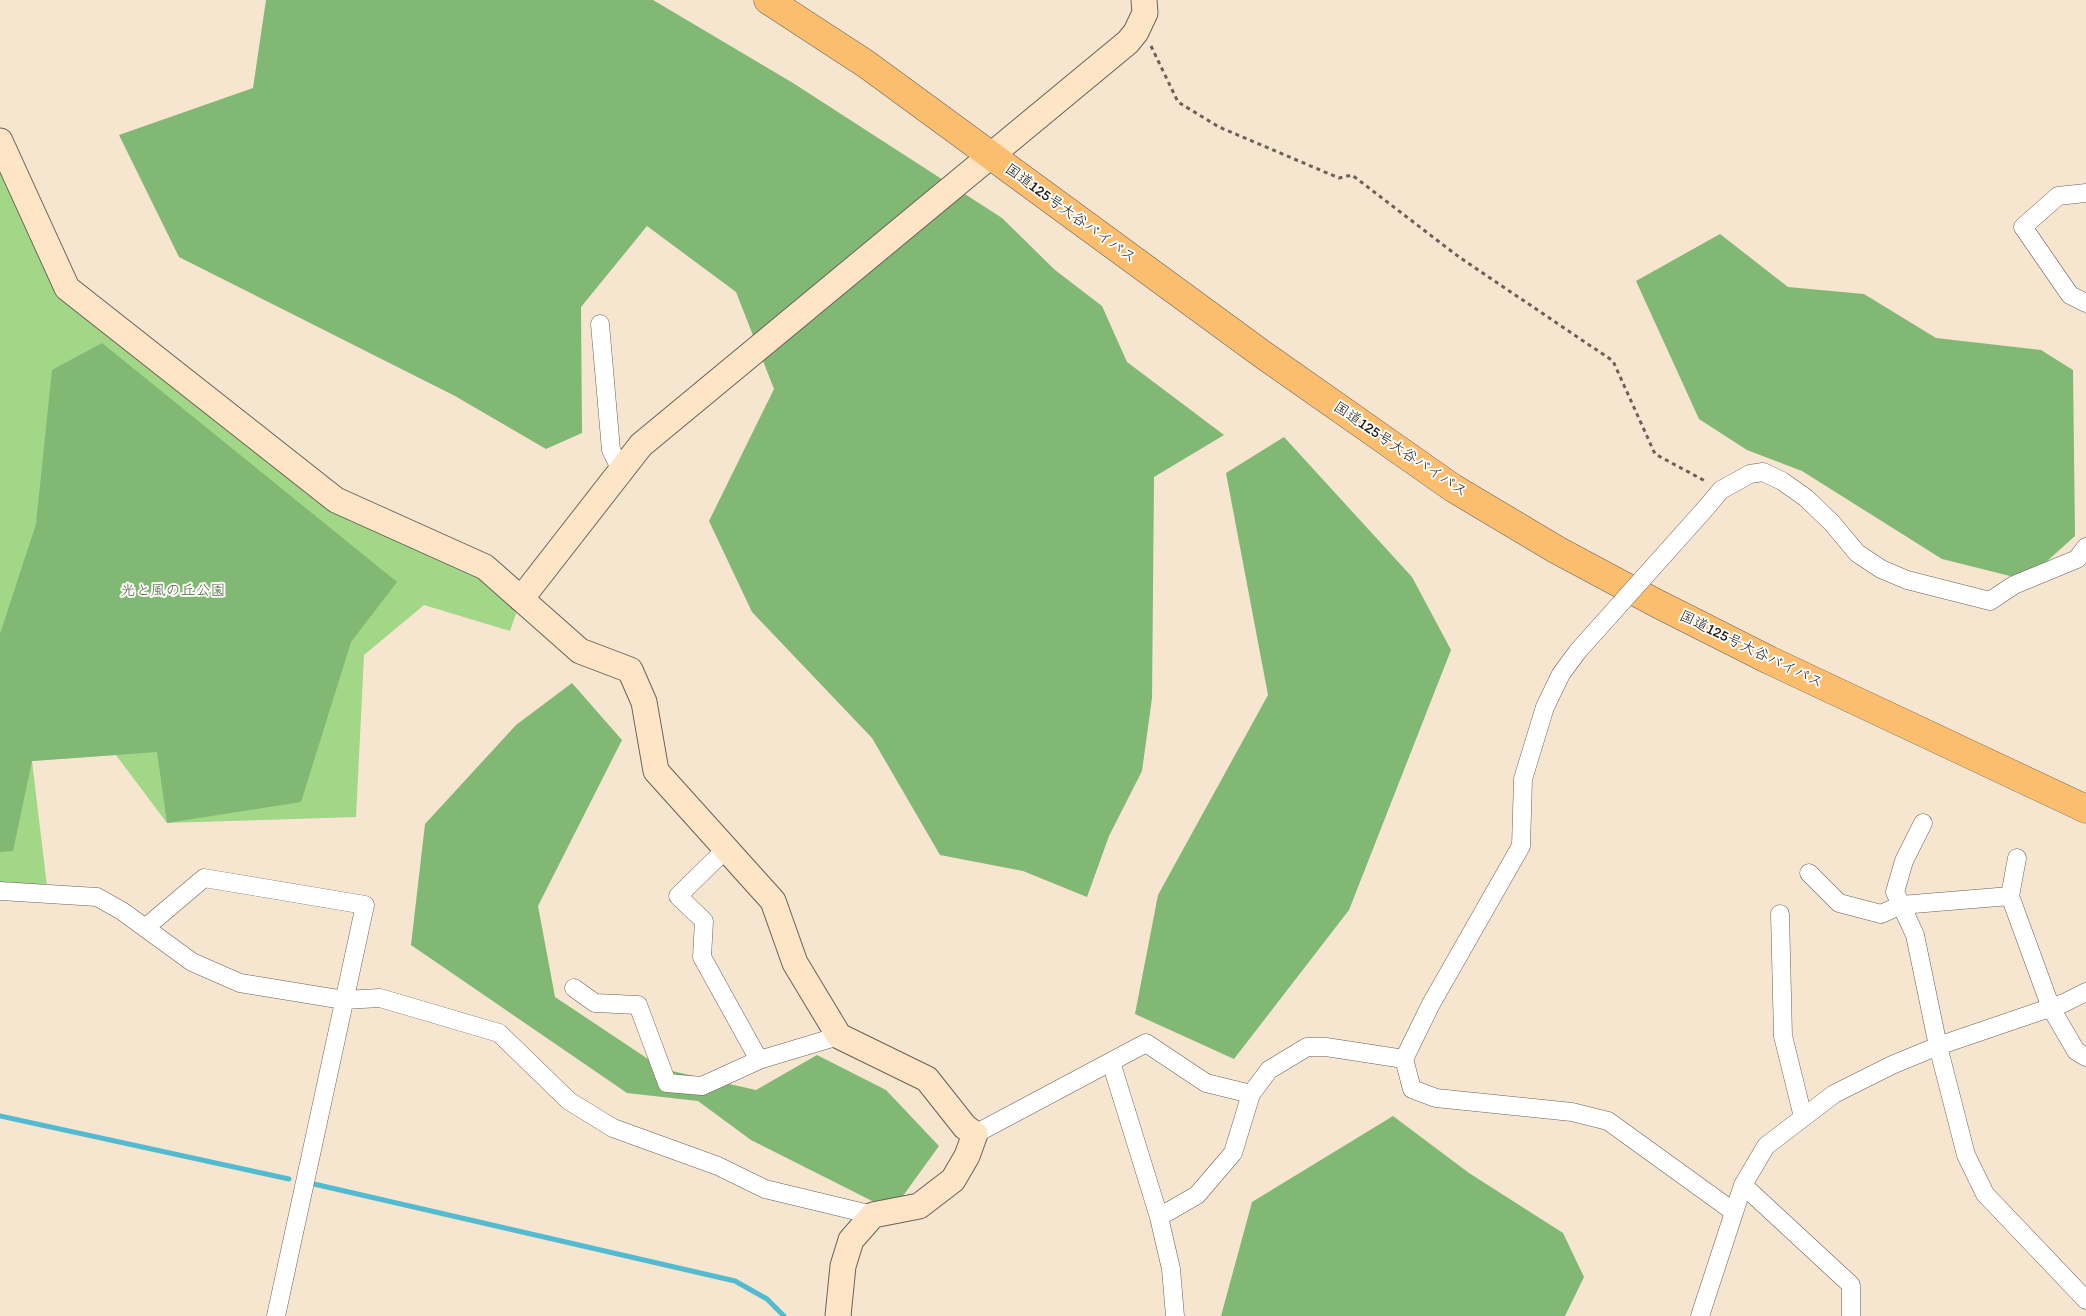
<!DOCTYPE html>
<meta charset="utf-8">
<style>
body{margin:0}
canvas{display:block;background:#f6e5cf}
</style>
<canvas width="2086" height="1316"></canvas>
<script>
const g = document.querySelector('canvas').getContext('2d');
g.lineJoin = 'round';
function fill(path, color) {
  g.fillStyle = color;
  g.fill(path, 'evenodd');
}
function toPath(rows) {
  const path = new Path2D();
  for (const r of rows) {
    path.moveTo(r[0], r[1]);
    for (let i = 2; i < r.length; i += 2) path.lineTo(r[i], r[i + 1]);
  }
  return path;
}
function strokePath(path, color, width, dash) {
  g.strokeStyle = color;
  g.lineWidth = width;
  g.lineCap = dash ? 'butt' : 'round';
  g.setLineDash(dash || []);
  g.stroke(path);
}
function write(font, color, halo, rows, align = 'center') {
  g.font = font + ' Itim,"Klee One",sans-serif';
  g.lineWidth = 4;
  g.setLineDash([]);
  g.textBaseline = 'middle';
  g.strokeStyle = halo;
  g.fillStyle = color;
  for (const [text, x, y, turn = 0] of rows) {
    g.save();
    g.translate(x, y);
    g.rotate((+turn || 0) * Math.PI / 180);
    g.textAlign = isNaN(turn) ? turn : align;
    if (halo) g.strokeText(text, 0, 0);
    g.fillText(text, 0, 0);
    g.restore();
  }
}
fill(toPath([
 [0,141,67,288,336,500,521,599,510,631,424,605,364,655,356,817,167,823,116,755,32,761,48,895,0,891]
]), '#a1d787');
fill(toPath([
 [266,0,653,0,793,83,1002,218,1055,270,1102,306,1127,362,1224,435,1154,477,1152,698,1142,771,1109,836,1087,897,1023,871,940,855,872,738,752,612,709,521,774,389,736,292,647,226,581,307,582,433,546,449,455,396,179,257,119,135,253,88],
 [1720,234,1788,287,1864,294,1936,338,2041,350,2073,370,2075,536,2026,580,1942,559,1802,471,1747,450,1699,419,1636,281],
 [102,343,397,582,351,642,301,802,167,823,157,752,32,761,13,851,0,852,0,634,36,524,52,370],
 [1284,437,1412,577,1451,650,1349,910,1234,1059,1135,1014,1158,895,1268,695,1226,473],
 [572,683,622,740,538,906,555,997,663,1069,756,1090,817,1055,886,1090,939,1146,892,1211,751,1140,698,1101,627,1093,411,945,425,824,516,725],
 [1393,1116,1469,1173,1563,1233,1584,1277,1565,1316,1221,1316,1252,1202]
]), '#80b874');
strokePath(toPath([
 [0,1116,289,1179],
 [314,1184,735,1281,767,1299,784,1316]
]), '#53bbd1', 5);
const street = toPath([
 [2086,193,2058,196,2023,227,2070,295,2086,303],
 [600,324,611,450,621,470],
 [1705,509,1721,490,1750,474,1763,472,1782,481,1806,498,1832,523,1857,553,1881,569,1907,580,1990,601,2014,585,2077,559,2086,547],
 [1923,823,1904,861,1895,892,1915,935,1938,1046,1966,1155,1985,1194,2086,1300],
 [726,849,678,896,704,921,702,957,759,1060,839,1036],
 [2017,858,2010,896,2051,1008,2076,1051,2086,1057],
 [1809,873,1839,903,1881,914,1901,905,2010,896],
 [0,891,97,897,122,911,192,962,240,983,344,1000,380,998,499,1033,569,1101,613,1128,718,1166,765,1189,873,1215],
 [1780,914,1783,1036,1803,1117],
 [145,928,204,878,365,905,276,1316],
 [574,988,595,1003,638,1005,667,1083,702,1086,759,1060],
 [1404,1059,1412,1089,1436,1098,1572,1112,1608,1121,1734,1212],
 [1111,1062,1159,1217,1171,1269,1175,1316],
 [975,1134,1146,1043,1206,1083,1251,1094,1269,1070,1307,1047,1326,1047,1404,1059,1431,1004,1521,846,1523,779,1545,707,1561,674,1578,651],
 [1743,1185,1851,1285,1851,1316],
 [1159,1217,1197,1195,1233,1153,1251,1094],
 [1700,1316,1743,1185,1766,1146,1834,1094,1892,1065,1938,1046,2064,1003,2086,992]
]);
const secondary = toPath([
 [0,141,67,288,336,500,485,567,580,651,630,670,644,702,656,771,773,901,795,963,839,1036,927,1079,965,1127,975,1134,967,1156,953,1180,919,1206,873,1215,851,1240,843,1266,838,1316],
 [521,599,641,445,1128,42,1136,32,1145,13,1144,0]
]);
const highway = toPath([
 [768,0,866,64,1262,354,1453,488,1557,550,1658,604,1769,660,2086,809]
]);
strokePath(street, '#68625b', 19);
strokePath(secondary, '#68625b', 27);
strokePath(highway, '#68625b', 29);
strokePath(toPath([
 [1151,46,1178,102,1219,127,1339,178,1352,175,1459,257,1613,361,1655,454,1707,482]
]), '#68625b', 3, [4, 4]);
strokePath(street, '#fff', 18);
strokePath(secondary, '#fde5c5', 25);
strokePath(highway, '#fbbd6e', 28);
const streetBridge = toPath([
 [1578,651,1705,509]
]);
strokePath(streetBridge, '#68625b', 19, []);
strokePath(streetBridge, '#fff', 18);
write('15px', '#1c1c1c', '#fdfcf7', [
 ["国道125号大谷バイパス",1070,214,36],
 ["国道125号大谷バイパス",1400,450,34],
 ["国道125号大谷バイパス",1751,650,26]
]);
write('15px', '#4b5d41', '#fdfcf7', [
 ["光と風の丘公園",173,591]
]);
</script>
